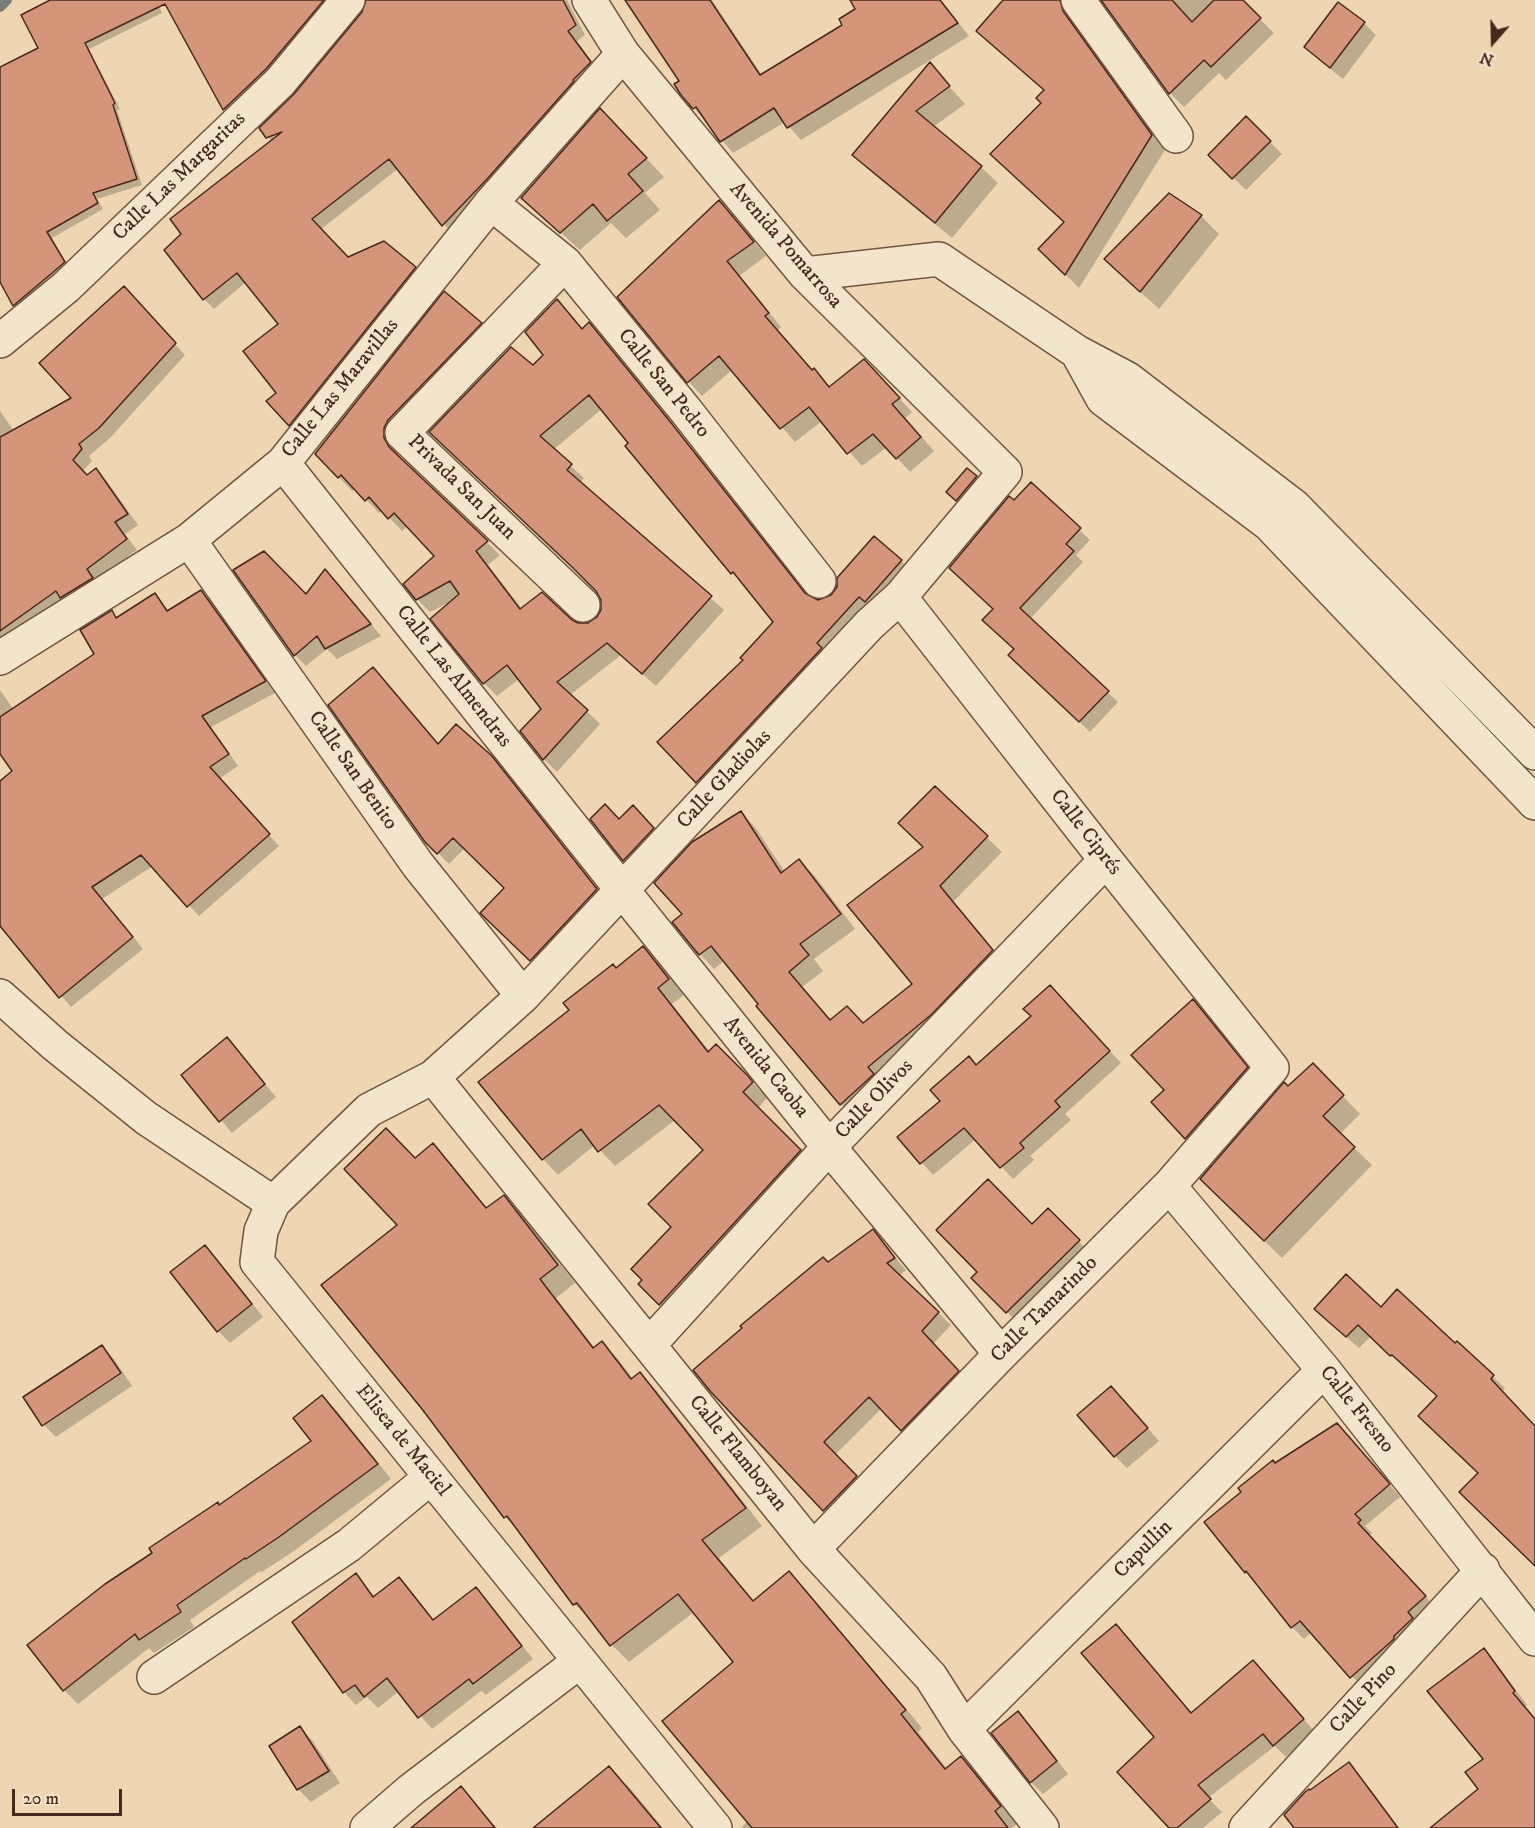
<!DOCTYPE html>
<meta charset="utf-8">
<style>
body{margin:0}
#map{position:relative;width:1535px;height:1828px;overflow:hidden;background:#edd6b1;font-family:"IM FELL DW Pica",serif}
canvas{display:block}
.north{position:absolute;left:1463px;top:12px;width:60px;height:60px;-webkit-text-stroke:4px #f3e4cc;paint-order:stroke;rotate:200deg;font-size:16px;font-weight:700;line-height:24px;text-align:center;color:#47281b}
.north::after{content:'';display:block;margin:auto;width:21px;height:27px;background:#47281b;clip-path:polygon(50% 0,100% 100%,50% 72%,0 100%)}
.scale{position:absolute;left:12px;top:1789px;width:110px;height:27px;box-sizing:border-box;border:3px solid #47281b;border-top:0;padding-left:8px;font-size:18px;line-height:21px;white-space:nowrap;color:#47281b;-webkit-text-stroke:4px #f3e4cc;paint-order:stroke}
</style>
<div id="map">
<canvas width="1535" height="1828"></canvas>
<div class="north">N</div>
<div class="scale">20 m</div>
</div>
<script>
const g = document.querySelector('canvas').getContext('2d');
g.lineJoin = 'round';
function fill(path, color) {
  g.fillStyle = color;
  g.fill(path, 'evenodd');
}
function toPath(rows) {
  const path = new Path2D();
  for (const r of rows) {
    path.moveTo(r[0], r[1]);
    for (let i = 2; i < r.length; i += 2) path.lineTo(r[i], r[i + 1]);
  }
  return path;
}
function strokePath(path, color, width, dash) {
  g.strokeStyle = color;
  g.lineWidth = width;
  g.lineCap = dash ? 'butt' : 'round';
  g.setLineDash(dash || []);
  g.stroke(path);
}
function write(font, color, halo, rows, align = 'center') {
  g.font = font + ' "IM FELL DW Pica",serif';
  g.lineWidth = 4.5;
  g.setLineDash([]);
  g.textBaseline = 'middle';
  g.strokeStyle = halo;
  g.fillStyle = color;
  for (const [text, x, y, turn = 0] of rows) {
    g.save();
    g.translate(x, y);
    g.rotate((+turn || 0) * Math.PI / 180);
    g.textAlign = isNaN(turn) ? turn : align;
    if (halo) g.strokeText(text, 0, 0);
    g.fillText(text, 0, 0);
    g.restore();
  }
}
fill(toPath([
 [54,0,156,0,162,13,89,49,120,109,117,110,142,185,97,199,103,209,52,238,69,269,20,310,15,305,0,279,0,119,40,48],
 [164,0,334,0,230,115,225,109],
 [385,0,567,0,585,35,577,41,600,72,453,235,399,168,320,230,348,259,415,268,424,278,299,435,290,425,278,393,280,324,246,282,214,309,204,299,272,142,269,138,290,131,289,129,273,134,269,138,261,128],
 [627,0,712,0,762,75,845,25,857,10,851,0,941,0,969,36,801,140,785,122,733,153,694,108,681,81],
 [1005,0,1080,0,1073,16,1076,27,1165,150,1079,288,1040,249,1066,223,1079,144],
 [1103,0,1241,0,1274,33,1226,80,1219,73,1184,107,1170,93],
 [1364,23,1376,35,1343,79,1318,59,1305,47],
 [930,65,965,104,933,127,981,167,998,183,952,238,871,172,854,155],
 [1246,118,1282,154,1246,190,1210,155],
 [618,129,664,177,645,193,660,210,626,238,611,223,580,250,523,198],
 [719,202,766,256,739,276,781,327,778,330,813,371,831,388,878,375,912,412,905,418,934,451,910,472,887,447,862,466,822,421,795,442,732,370,702,396,689,382,619,297],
 [1201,216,1219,234,1159,309,1124,277],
 [134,299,185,355,110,438,89,456,92,461,82,472,87,476,95,470,106,480,138,525,125,534,137,550,0,650,0,411,14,431,73,398],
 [557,301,583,330,589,325,603,338,685,439,809,597,818,602,901,561,914,574,711,795,659,742,745,660,775,622,627,446,631,443,602,409,553,450,584,478,580,483,724,610,656,686,621,655,570,695,600,724,557,772,544,759,543,709,519,679,497,696,484,683,452,601,430,612,417,599,436,556,408,526,402,531,382,510,379,513,355,488,352,491,317,454,481,324,494,337,396,443,397,454,401,460,500,555,488,565,522,609,569,620,578,625,588,625,597,619,603,609,602,599,598,592,444,446,545,355],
 [967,470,981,483,963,506,954,498],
 [1031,484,1090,540,1076,555,1083,562,1030,619,1118,702,1090,732,1020,665,1015,650,995,610,1014,502],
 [336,582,381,636,337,659,327,649,306,666,295,655,306,596],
 [201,592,212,603,275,693,211,727,238,766,219,779,279,846,199,916,153,866,102,899,143,949,71,1007,0,924,0,783,14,772,0,752,0,690,14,710,96,655,112,612,118,618,155,595,169,611],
 [384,680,439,745,491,757,503,769,607,901,542,971,482,913,506,889,465,848,449,864,426,841],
 [935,788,1002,852,953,902,1006,966,856,1118,841,1104,725,960,714,969,700,954,684,914,741,813,755,827,785,872,799,861,814,875,855,929,814,959,823,971,802,987,831,1021,863,1025,914,984,925,848],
 [633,808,665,841,636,872,592,819,619,821],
 [643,948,658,963,684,995,672,1004,710,1052,716,1046,763,1093,767,1098,758,1108,816,1166,675,1319,640,1284,673,1227,705,1150,675,1120,615,1166,595,1145,558,1175,543,1159,571,1010],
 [1061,999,1121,1063,1065,1114,1071,1120,1030,1156,1034,1160,1013,1179,976,1139,933,1175,899,1137],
 [1193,1001,1211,1019,1265,1087,1205,1156,1153,1102,1166,1090],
 [227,1039,276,1097,232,1133,183,1075],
 [1313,1065,1360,1114,1340,1134,1372,1165,1282,1258,1219,1197,1288,1088],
 [433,1145,450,1163,488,1209,504,1197,521,1214,575,1283,556,1298,595,1348,602,1343,619,1360,633,1379,640,1374,657,1391,762,1526,719,1558,754,1602,789,1573,806,1590,922,1728,918,1732,947,1769,961,1758,979,1775,1017,1824,1012,1828,743,1828,742,1826,749,1821,735,1662,694,1612,629,1662,612,1645,593,1621,574,1604,521,1533,505,1517,399,1225,415,1160],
 [1048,1210,1096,1259,1024,1329,973,1278],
 [872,1231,906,1270,899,1276,951,1325,933,1344,970,1384,914,1442,882,1408,835,1455,868,1489,836,1521,712,1391,828,1263],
 [205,1247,217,1259,263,1317,230,1343,218,1331],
 [1381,1309,1455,1345,1457,1343,1505,1388,1502,1392,1535,1428,1535,1564,1479,1473,1438,1396,1405,1366,1404,1367,1371,1336,1359,1348,1328,1321],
 [102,1347,114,1359,132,1386,56,1437,44,1425],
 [322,1397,337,1411,391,1479,294,1551,262,1572,260,1571,190,1620,194,1627,154,1653,149,1648,78,1704,64,1690,154,1553,314,1441],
 [1123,1400,1159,1441,1127,1468,1115,1456],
 [1349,1437,1400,1497,1365,1526,1372,1533,1369,1536,1436,1608,1363,1688,1312,1632,1304,1639,1292,1627,1206,1522,1275,1465],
 [355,1575,375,1597,399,1579,411,1591,434,1621,475,1589,487,1601,533,1659,486,1695,481,1691,432,1729,399,1691,378,1708,367,1697,356,1705,344,1692,294,1622],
 [1116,1626,1192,1714,1265,1675,1315,1732,1286,1757,1275,1746,1208,1798,1222,1812,1203,1828,1171,1828,1156,1738],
 [1483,1650,1496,1663,1527,1705,1525,1707,1535,1719,1535,1828,1432,1828,1480,1789,1485,1759],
 [1018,1713,1030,1725,1068,1774,1043,1794,1031,1782],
 [300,1728,312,1740,340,1783,311,1802,298,1789,271,1747],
 [609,1768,630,1788,663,1828,536,1828],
 [1359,1778,1372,1791,1399,1828,1305,1828],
 [461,1788,497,1828,413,1828]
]), '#0003');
strokePath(toPath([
 [0,7,7,0]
]), '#7b7e78', 10);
const building = toPath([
 [50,0,324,0,266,69,223,110,165,4,85,43,115,103,113,105,137,179,93,193,98,203,47,232,65,262,13,306,0,282,0,67,38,48,21,15,50,0],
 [366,0,563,0,576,25,568,31,591,62,573,80,574,81,488,178,442,226,389,159,312,219,348,257,384,241,416,267,289,426,266,401,276,393,243,351,278,324,237,273,203,300,164,250,181,234,170,219,282,132,266,138,259,128,294,94,362,12,366,0],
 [625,0,710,0,760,75,842,25,839,19,855,9,850,0,940,0,958,23,787,128,774,108,720,142,696,107,693,109,681,95,674,84,679,81,625,0],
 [1003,0,1060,0,1063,11,1152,135,1065,275,1038,249,1064,222,990,154,1041,103,1036,98,1044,90,976,31,1003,0],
 [1101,0,1172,0,1192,22,1214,0,1243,0,1261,18,1211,67,1204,60,1169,94,1101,0],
 [1338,2,1365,22,1330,68,1304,47,1338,2],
 [930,62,950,86,916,111,982,166,935,223,852,155,930,62],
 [600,108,647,158,628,174,643,191,607,221,593,204,560,233,521,198,600,108],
 [1246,116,1271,141,1232,179,1208,155,1246,116],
 [1169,193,1202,215,1140,292,1104,259,1169,193],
 [719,200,754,242,727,261,769,313,765,316,812,370,814,368,829,387,864,359,900,398,892,404,921,437,896,459,873,434,847,454,809,407,780,429,719,356,687,383,617,297,719,200],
 [124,286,176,343,99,428,79,444,82,449,73,460,87,475,96,468,128,514,115,522,127,539,87,569,93,578,60,598,56,591,0,631,0,437,71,398,39,363,124,286],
 [444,291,482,323,388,420,384,428,384,438,389,447,488,541,476,551,520,609,542,592,571,619,578,623,588,623,597,617,601,610,601,600,596,591,572,567,429,432,511,347,533,365,543,355,525,332,557,299,582,329,589,322,672,424,805,593,818,600,831,595,837,587,837,578,874,536,902,560,865,602,859,597,817,643,822,648,696,783,657,742,743,660,740,658,773,622,733,572,731,574,625,446,628,443,589,395,540,436,572,464,567,470,712,596,642,674,607,643,557,682,588,710,543,760,520,731,541,709,507,665,483,684,430,619,459,594,450,581,416,600,403,584,434,556,394,513,388,519,369,497,365,501,341,475,338,478,315,454,444,291],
 [967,468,977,476,956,501,946,492,967,468],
 [1031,482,1081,528,1066,544,1074,551,1020,608,1109,691,1079,722,1008,655,1014,649,982,620,993,609,949,568,1009,496,1014,500,1031,482],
 [264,551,306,594,325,569,371,624,325,649,317,636,294,656,233,570,264,551],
 [201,590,266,681,202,716,229,754,210,767,270,834,187,907,141,855,92,887,133,937,59,998,0,926,0,781,12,771,0,754,0,717,94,654,80,630,112,610,116,618,155,593,167,611,201,590],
 [373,667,438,744,456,724,492,756,597,889,530,961,480,913,504,888,453,838,437,854,425,842,328,705,373,667],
 [935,786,988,836,940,886,993,950,932,1014,868,1067,874,1074,840,1105,756,1006,758,1004,711,946,699,955,672,922,682,914,654,883,692,842,741,811,781,873,799,859,841,914,800,944,809,955,789,972,830,1020,847,1006,863,1023,912,984,847,905,923,847,898,823,935,786],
 [605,804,619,819,633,805,654,828,623,861,590,819,605,804],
 [643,946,669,979,658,988,708,1052,716,1044,748,1076,753,1082,743,1092,801,1150,659,1305,638,1284,642,1280,631,1269,671,1227,648,1204,703,1150,659,1105,598,1152,581,1129,542,1160,478,1082,569,1010,563,1003,613,964,616,968,643,946],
 [1050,985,1110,1051,1055,1101,1060,1107,1020,1143,1024,1148,1000,1168,964,1128,920,1164,897,1137,940,1101,930,1090,969,1056,976,1065,1031,1016,1023,1009,1050,985],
 [1193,999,1248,1067,1185,1139,1151,1102,1164,1090,1131,1055,1193,999],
 [227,1037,265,1084,219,1122,181,1075,227,1037],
 [1313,1063,1344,1095,1323,1116,1355,1147,1264,1241,1200,1179,1284,1082,1288,1086,1313,1063],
 [386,1128,415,1158,433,1143,486,1208,504,1195,558,1265,540,1279,593,1348,602,1341,631,1379,640,1372,746,1508,702,1540,753,1601,789,1571,906,1710,901,1714,945,1769,961,1756,1001,1806,995,1811,1008,1828,752,1828,662,1721,733,1662,678,1594,610,1646,577,1603,573,1605,507,1516,504,1518,422,1409,321,1285,397,1225,344,1169,386,1128],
 [988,1179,1032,1224,1048,1208,1080,1240,1006,1313,971,1278,977,1272,936,1230,988,1179],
 [873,1229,895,1258,887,1263,939,1312,922,1331,959,1371,901,1431,869,1397,824,1442,857,1476,823,1511,711,1392,693,1370,742,1328,740,1326,823,1257,828,1262,873,1229],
 [205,1245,252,1304,217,1332,170,1272,205,1245],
 [1346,1274,1381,1307,1397,1289,1455,1343,1457,1341,1494,1375,1491,1379,1535,1426,1535,1566,1459,1492,1478,1473,1418,1416,1437,1396,1392,1355,1390,1356,1358,1325,1346,1337,1314,1309,1346,1274],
 [102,1345,121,1373,42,1426,23,1397,102,1345],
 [1111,1386,1148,1428,1114,1457,1077,1415,1111,1386],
 [322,1395,378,1464,279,1537,246,1559,245,1558,177,1605,181,1612,139,1640,135,1634,63,1691,27,1645,105,1584,152,1553,149,1548,218,1502,219,1505,311,1441,293,1418,322,1395],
 [1337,1423,1390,1484,1355,1514,1361,1520,1358,1523,1426,1596,1408,1612,1413,1618,1394,1636,1394,1639,1350,1678,1300,1621,1291,1628,1246,1571,1245,1573,1204,1522,1241,1492,1238,1488,1273,1460,1275,1463,1337,1423],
 [356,1573,373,1597,399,1577,433,1620,476,1587,522,1646,473,1684,469,1679,418,1718,387,1678,364,1697,355,1685,343,1693,292,1622,356,1573],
 [1116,1624,1191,1713,1253,1660,1304,1719,1273,1746,1263,1734,1198,1785,1211,1799,1177,1828,1169,1828,1117,1772,1154,1737,1081,1653,1116,1624],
 [1484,1648,1515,1691,1513,1693,1535,1719,1535,1828,1430,1828,1478,1789,1465,1772,1483,1759,1427,1691,1484,1648],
 [1018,1711,1057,1761,1030,1783,991,1733,1018,1711],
 [300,1726,329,1771,297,1790,269,1746,300,1726],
 [1349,1762,1398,1828,1294,1828,1284,1815,1305,1792,1309,1789,1310,1790,1349,1762],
 [609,1766,661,1828,533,1828,609,1766],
 [461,1786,495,1828,411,1828,461,1786]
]);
fill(building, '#d5957b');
strokePath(building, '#47281b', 1.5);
const minor = toPath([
 [589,0,623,54,805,274,1005,472,900,597,869,625,523,996,433,1077,369,1110,273,1203,261,1231,257,1262,715,1828],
 [1078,0,1176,136],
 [491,203,565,263,687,412,819,581],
 [565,263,402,433,583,605],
 [805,274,939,259,1077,352,1128,379,1294,506,1535,753],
 [0,341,66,287,280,82,348,0],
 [1077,352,1103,399,1269,524,1535,803],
 [283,463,623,891,829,1147,1001,1354],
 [189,540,418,865,523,996],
 [0,658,189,540,283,463,491,203,623,54],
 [0,996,55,1045,146,1118,273,1203],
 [433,1077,813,1549,931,1677,964,1729,1042,1828],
 [1169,1186,1324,1370,1535,1639],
 [649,1345,829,1147,1106,860],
 [813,1549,1001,1354,1169,1186,1272,1068,1106,860,900,597],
 [154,1677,349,1545,431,1477],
 [964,1729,1324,1370],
 [367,1828,411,1790,580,1661],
 [1246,1828,1483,1570]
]);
strokePath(minor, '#705440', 36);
strokePath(minor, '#f3e4cc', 33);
write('21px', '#47281b', '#f3e4cc', [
 ["Calle Las Margaritas",180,177,-44],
 ["Avenida Pomarrosa",785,246,49],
 ["Calle San Pedro",663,384,51],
 ["Calle Las Maravillas",341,389,-51],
 ["Privada San Juan",461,488,44],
 ["Calle Las Almendras",453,677,52],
 ["Calle San Benito",352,771,55],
 ["Calle Gladiolas",725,780,-47],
 ["Calle Ciprés",1085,833,52],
 ["Avenida Caoba",765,1068,51],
 ["Calle Olivos",875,1100,-46],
 ["Calle Tamarindo",1045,1310,-45],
 ["Calle Fresno",1356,1410,51],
 ["Elisea de Maciel",402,1441,51],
 ["Calle Flamboyan",737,1454,51],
 ["Capullin",1144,1550,-45],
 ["Calle Pino",1364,1699,-47]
]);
</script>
